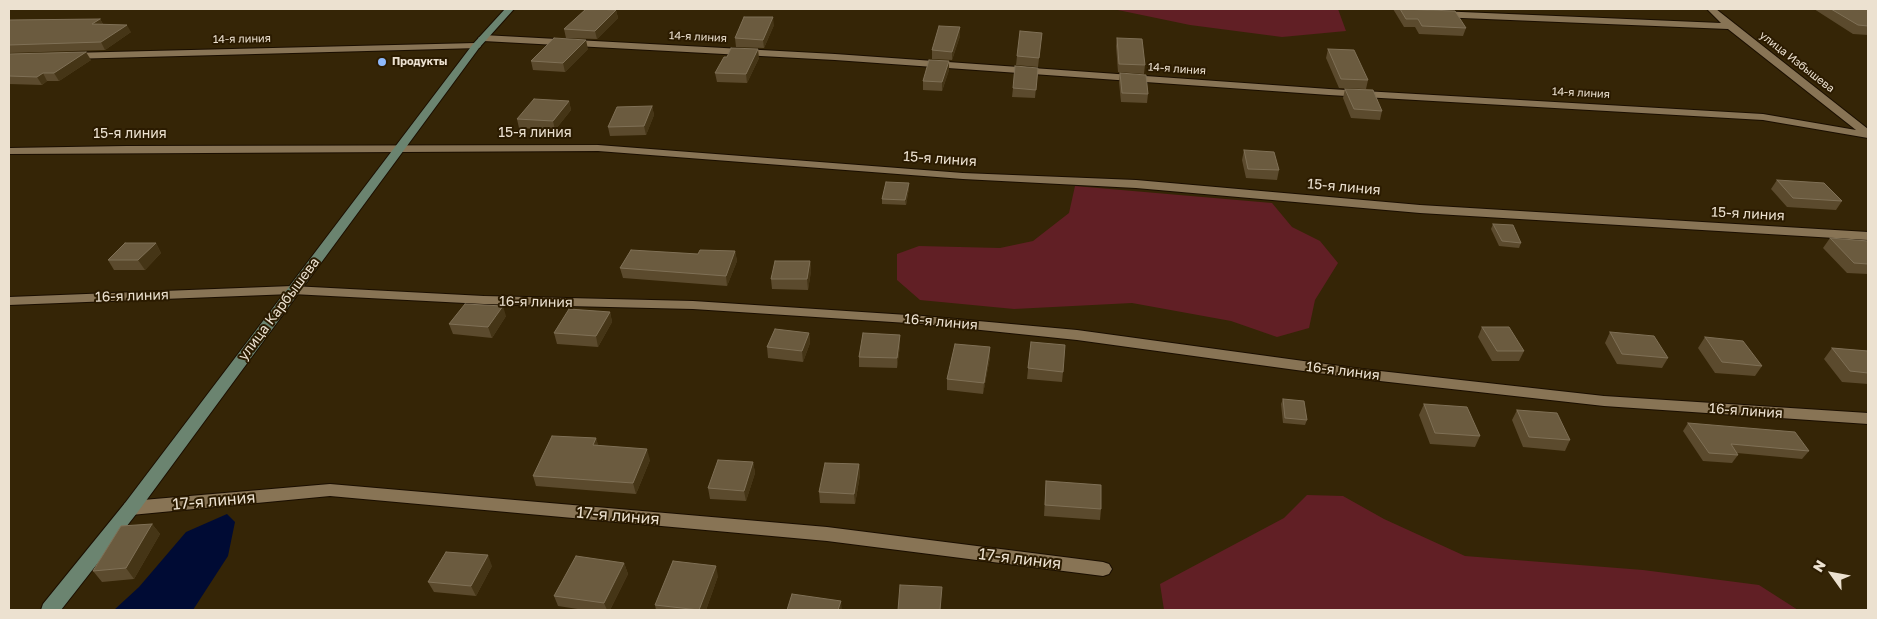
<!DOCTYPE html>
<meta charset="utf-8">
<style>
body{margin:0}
#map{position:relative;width:1877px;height:619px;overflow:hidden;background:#352506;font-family:"Golos Text",sans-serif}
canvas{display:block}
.frame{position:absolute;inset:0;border:10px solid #ece1d0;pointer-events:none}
.north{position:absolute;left:1807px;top:549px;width:50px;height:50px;-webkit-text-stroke:4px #2b1b00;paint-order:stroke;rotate:302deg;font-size:14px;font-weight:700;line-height:20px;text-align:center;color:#ece1d0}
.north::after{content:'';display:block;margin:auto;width:18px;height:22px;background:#ece1d0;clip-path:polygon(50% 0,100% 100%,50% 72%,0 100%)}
</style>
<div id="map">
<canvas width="1877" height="619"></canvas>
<div class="frame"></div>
<div class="north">N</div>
</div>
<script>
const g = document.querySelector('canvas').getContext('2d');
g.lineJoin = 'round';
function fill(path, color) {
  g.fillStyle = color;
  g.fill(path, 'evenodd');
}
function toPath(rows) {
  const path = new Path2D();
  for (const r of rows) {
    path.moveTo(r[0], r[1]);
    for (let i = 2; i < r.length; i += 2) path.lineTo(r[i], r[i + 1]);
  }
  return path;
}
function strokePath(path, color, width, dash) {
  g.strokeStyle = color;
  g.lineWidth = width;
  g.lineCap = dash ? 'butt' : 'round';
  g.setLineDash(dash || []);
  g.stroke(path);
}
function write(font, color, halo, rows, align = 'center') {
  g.font = font + ' "Golos Text",sans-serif';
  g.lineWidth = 4;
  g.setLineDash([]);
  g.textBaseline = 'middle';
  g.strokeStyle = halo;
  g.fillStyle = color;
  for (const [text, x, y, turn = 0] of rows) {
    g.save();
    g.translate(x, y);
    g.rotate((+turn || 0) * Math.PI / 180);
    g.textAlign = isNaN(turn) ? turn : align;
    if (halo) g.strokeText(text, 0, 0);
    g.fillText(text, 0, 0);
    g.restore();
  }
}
fill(toPath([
 [1113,9,1338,9,1346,31,1282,37,1190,25],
 [1075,186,1272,203,1292,227,1320,241,1338,263,1315,300,1309,328,1277,337,1231,321,1132,303,1014,309,920,300,897,280,897,254,919,246,1000,248,1033,241,1069,213],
 [1307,495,1343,496,1384,519,1465,556,1643,570,1759,585,1798,610,1164,610,1160,584,1284,518]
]), '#611f25');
fill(toPath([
 [227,514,235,522,228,556,193,610,114,610,139,587,186,532]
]), '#000b34');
const minor = toPath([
 [1707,9,1716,9,1868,129,1868,138,1763,120,1329,95,835,60,483,41,478,38,483,35,835,54,1329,89,1763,114,1856,130,1728,29,1438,17,1434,14,1438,11,1721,23,1707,9],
 [476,43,481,46,479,48,69,59,64,56,69,53,476,43],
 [598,145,963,173,1136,180,1420,205,1868,232,1868,240,1420,213,1136,188,963,179,598,151,9,154,9,148,126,146,598,145],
 [292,286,484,296,693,301,923,316,1077,330,1362,369,1604,396,1868,413,1868,424,1604,406,1362,379,1077,340,923,324,693,309,484,304,292,294,9,305,9,297,292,286],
 [330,484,827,527,1103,562,1109,564,1112,569,1109,574,1103,576,827,541,330,496,131,515,125,513,122,508,125,503,131,501,330,484]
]);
const secondary = toPath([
 [505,9,514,9,479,48,137,513,61,610,41,610,43,604,125,503,473,44,505,9]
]);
strokePath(minor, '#1a0e00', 2);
strokePath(secondary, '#1a0e00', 2);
fill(minor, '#887455');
fill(secondary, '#6b8470');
fill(toPath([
 [1393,9,1412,9,1466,28,1463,36,1419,34,1415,27,1404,27],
 [1426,9,1446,9,1445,10],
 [1814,9,1868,9,1868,35,1853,34],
 [616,10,618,18,597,39,566,38,564,29],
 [100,19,103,24,131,32,105,50,9,53,9,20],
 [774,25,764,48,736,47,735,38],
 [1042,33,1038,67,1016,65,1017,56],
 [960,36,952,60,932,59,932,50],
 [1117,38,1145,65,1144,74,1118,72,1116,46],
 [588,49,565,72,533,70,531,61],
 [1328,49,1368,80,1366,89,1339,88,1326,58],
 [9,54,91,60,59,81,47,81,42,85,9,84],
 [727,57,759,58,747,83,717,82,715,73],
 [949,61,949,70,942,91,923,90,923,81],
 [1120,73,1148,94,1147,103,1121,102,1119,82],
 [1037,76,1035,98,1012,97,1013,88],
 [1345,89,1382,111,1380,120,1351,118,1343,98],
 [569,101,571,110,555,130,519,128,517,119],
 [652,106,654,115,646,135,610,136,608,127],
 [1244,150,1279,170,1277,180,1246,178,1242,160],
 [1777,180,1842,201,1836,210,1787,207,1771,189],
 [909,188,906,205,882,204,882,199],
 [1493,224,1521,243,1519,248,1499,246,1491,229],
 [1830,238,1868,241,1868,274,1847,273,1823,248],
 [156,243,161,253,145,270,114,270,108,260],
 [735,251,737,261,727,286,623,278,620,268,698,254],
 [810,261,811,271,808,290,772,289,771,279],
 [610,312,612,322,598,347,557,344,554,333],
 [506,316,492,338,453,334,449,324],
 [1482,327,1524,351,1519,361,1492,361,1478,337],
 [1610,332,1668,358,1662,368,1617,364,1605,343],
 [809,333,810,343,803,362,768,358,767,347],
 [900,335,900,345,897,368,859,367,859,357],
 [1705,337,1762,366,1755,376,1715,373,1698,348],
 [1031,342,1063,372,1062,382,1027,379],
 [990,347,990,357,983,394,947,390,947,379],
 [1832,348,1868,351,1868,384,1842,382,1824,359],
 [1283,399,1307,420,1305,425,1283,423,1281,404],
 [1424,404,1480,436,1475,447,1430,444,1419,415],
 [1517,410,1570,440,1565,451,1523,447,1512,420],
 [1688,423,1809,451,1802,459,1737,453,1738,455,1732,463,1703,461,1683,431],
 [596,438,598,446,650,460,636,494,536,486,533,476],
 [753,462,755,473,746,501,710,499,708,488],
 [859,464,860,475,855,504,820,503,819,492],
 [1046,481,1101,509,1100,520,1044,516],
 [152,524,160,534,134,579,102,582,93,571],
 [624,563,628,574,610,610,584,610,558,606,554,596],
 [492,566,476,596,434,592,428,582],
 [718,576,706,610,656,610,655,605]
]), '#5b4a2d');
fill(toPath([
 [616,10,618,18,597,39,595,31],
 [773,17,774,25,764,48,763,40],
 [100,19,104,26,92,24],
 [127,25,131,32,105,50,101,42],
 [960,27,960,36,952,60,952,52],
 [586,40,588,49,565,72,563,63],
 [758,49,759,58,747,83,746,74],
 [86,52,91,60,59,81,54,73],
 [949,61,949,70,942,91,942,82],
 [43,73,47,81,42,85,37,77],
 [569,101,571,110,555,130,553,121],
 [652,106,654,115,646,135,644,126],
 [909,183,909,188,906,205,905,200],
 [156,243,161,253,145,270,138,260],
 [735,251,737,261,727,286,726,276],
 [810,261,811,271,808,290,807,279],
 [503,306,506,316,492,338,488,327],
 [610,312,612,322,598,347,596,336],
 [809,333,810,343,803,362,802,351],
 [900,335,900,345,897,368,897,358],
 [990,347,990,357,983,394,984,383],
 [596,438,599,448,593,445],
 [647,449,650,460,636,494,633,483],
 [753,462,755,473,746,501,744,491],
 [859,464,860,475,855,504,854,494],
 [152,524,160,534,134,579,126,568],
 [488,555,492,566,476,596,471,586],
 [624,563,628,574,610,610,607,610,604,603],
 [716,566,718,576,706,610,699,610],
 [841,601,842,610,838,610]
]), '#453516');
const building = toPath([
 [586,9,596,9,616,10,595,31,564,29,586,9],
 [1400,9,1455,11,1466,28,1422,26,1418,19,1406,19,1400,9],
 [1831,9,1866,9,1868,10,1868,26,1858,25,1831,9],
 [744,17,773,17,763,40,735,38,744,17],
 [100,19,92,24,127,25,101,42,9,45,9,20,100,19],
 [939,26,960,27,952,52,932,50,939,26],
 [1020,31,1042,33,1039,58,1017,56,1020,31],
 [554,38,586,40,563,63,531,61,554,38],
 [1117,38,1142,39,1145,65,1119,64,1117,38],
 [731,48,758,49,746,74,715,73,724,57,727,57,731,48],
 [1328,49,1354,50,1368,80,1341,79,1328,49],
 [86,52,54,73,43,73,37,77,9,76,9,54,86,52],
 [929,60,949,61,942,82,923,81,929,60],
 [1015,66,1038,68,1036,90,1013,88,1015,66],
 [1120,73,1146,75,1148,94,1122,93,1120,73],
 [1345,89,1373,90,1382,111,1354,109,1345,89],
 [534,99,569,101,553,121,517,119,534,99],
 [652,106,644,126,608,127,617,107,652,106],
 [1244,150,1274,152,1279,170,1248,169,1244,150],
 [1777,180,1824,183,1842,201,1793,198,1777,180],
 [886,182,909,183,905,200,882,199,886,182],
 [1493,224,1513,225,1521,243,1502,241,1493,224],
 [1830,238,1868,241,1868,264,1854,263,1830,238],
 [125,243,156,243,138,260,108,260,125,243],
 [631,250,698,254,700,250,735,251,726,276,620,268,631,250],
 [775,261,810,261,807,279,771,279,775,261],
 [465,304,503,306,488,327,449,324,465,304],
 [569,309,610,312,596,336,554,333,569,309],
 [1482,327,1509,327,1524,351,1497,351,1482,327],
 [775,329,809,333,802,351,767,347,775,329],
 [1610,332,1654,336,1668,358,1622,354,1610,332],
 [863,333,900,335,897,358,859,357,863,333],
 [1705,337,1743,341,1762,366,1722,362,1705,337],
 [1031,342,1065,345,1063,372,1028,368,1031,342],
 [955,344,990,347,984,383,947,379,955,344],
 [1832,348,1868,351,1868,373,1850,371,1832,348],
 [1283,399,1304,401,1307,420,1285,418,1283,399],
 [1424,404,1467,407,1480,436,1435,433,1424,404],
 [1517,410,1557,413,1570,440,1529,437,1517,410],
 [1688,423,1795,432,1809,451,1731,444,1738,455,1709,453,1688,423],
 [552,436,596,438,593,445,647,449,633,483,533,476,552,436],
 [718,460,753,462,744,491,708,488,718,460],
 [825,463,859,464,854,494,819,492,825,463],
 [1046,481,1101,485,1101,509,1045,505,1046,481],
 [152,524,126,568,93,571,121,526,152,524],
 [446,552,488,555,471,586,428,582,446,552],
 [576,556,624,563,604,603,554,596,576,556],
 [673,561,716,566,699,610,655,605,673,561],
 [900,585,942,587,940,610,898,610,900,585],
 [792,594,841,601,838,610,787,610,792,594]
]);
fill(building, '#6b5b3f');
strokePath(building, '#7f7056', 1);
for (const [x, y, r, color] of [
 [382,62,5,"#8eb9fc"]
]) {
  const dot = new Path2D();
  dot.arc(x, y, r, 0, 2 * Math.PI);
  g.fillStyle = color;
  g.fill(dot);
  strokePath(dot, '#2b1b00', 2);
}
write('11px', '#ece1d0', '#2b1b00', [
 ["14-я линия",698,37,3],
 ["14-я линия",242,39,-1],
 ["улица Избышева",1797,62,38],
 ["14-я линия",1177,69,4],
 ["14-я линия",1581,93,3]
]);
write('bold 11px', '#ece1d0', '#2b1b00', [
 ["Продукты",392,62]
], 'left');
write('14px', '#ece1d0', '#2b1b00', [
 ["15-я линия",535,133],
 ["15-я линия",130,134],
 ["15-я линия",940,159,4],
 ["15-я линия",1344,187,5],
 ["15-я линия",1748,214,3],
 ["16-я линия",132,296,-2],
 ["16-я линия",536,302,1],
 ["улица Карбышева",279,309,-53],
 ["16-я линия",941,322,5],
 ["16-я линия",1343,371,7],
 ["16-я линия",1746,411,4]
]);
write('16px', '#ece1d0', '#2b1b00', [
 ["17-я линия",214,501,-5],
 ["17-я линия",618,516,5],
 ["17-я линия",1020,559,7]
]);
</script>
